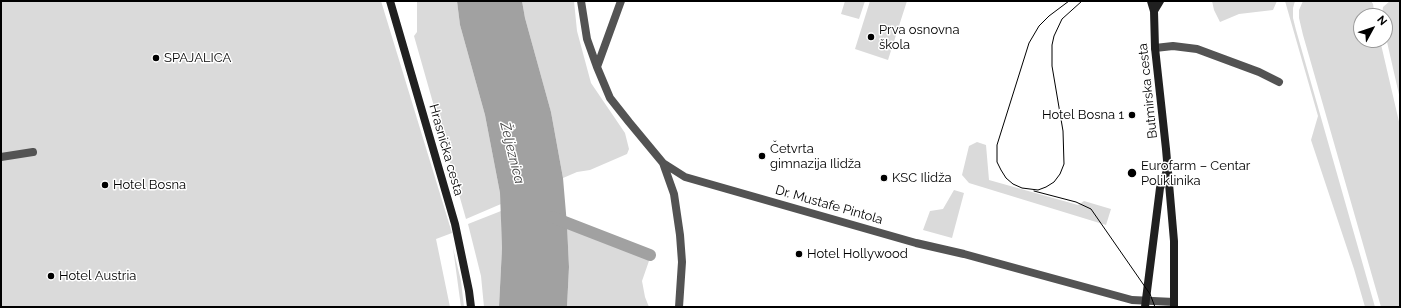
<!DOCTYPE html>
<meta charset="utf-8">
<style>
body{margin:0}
#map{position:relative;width:1401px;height:308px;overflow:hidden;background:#fff;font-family:Raleway,sans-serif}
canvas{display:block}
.frame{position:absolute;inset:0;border:2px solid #000;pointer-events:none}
.north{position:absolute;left:1353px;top:8px;width:40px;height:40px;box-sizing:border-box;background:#fff;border:1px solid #999;border-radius:50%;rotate:50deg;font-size:11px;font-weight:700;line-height:16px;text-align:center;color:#000}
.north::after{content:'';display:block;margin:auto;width:14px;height:18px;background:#000;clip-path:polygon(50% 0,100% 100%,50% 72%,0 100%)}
</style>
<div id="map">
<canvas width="1401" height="308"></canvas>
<div class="frame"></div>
<div class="north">N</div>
</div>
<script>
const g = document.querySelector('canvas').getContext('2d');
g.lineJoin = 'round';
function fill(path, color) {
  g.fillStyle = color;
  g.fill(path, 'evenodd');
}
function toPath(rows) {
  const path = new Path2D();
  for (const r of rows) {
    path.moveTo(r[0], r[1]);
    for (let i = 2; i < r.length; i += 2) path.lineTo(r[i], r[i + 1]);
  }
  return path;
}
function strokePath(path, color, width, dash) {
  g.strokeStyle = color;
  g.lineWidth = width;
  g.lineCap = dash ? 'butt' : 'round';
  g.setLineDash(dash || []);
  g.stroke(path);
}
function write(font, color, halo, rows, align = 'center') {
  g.font = font + ' Raleway,sans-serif';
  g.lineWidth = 3;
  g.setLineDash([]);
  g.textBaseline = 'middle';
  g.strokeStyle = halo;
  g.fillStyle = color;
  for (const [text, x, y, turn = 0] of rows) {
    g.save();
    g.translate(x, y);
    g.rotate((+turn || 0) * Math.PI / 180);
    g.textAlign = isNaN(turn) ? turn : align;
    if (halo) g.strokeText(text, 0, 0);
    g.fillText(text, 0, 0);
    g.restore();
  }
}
fill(toPath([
 [1,1,381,1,452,233,436,239,450,307,1,307],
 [417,1,457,1,460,25,485,115,500,193,501,204,466,219,414,36,417,32],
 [522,1,574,1,577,31,591,83,625,133,629,149,627,154,590,170,577,172,563,178,551,112,525,18],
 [845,1,865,1,859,19,841,14],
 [870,1,907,1,888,60,855,49],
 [1212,1,1277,1,1273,10,1239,14,1220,22,1214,10],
 [1285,1,1295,1,1293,8,1293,18,1296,30,1375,307,1365,307,1354,269,1311,140,1318,116],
 [1303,1,1371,1,1373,4,1375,16,1361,16,1361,40,1380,40,1400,126,1400,307,1381,307,1303,35,1299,18,1299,10],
 [1390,1,1400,2,1400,99,1385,33,1385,16,1382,16,1383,7],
 [977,142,986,145,989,180,1078,205,1084,201,1111,209,1106,225,969,183,962,175,969,146],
 [954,190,964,193,952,238,923,230,930,211,943,209],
 [501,211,502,248,499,307,484,307,481,276,468,224],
 [567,225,650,258,642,281,645,297,649,307,567,307,569,267],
 [453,248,461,281,464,307,461,307]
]), '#dadada');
fill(toPath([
 [457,1,522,1,525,18,551,112,563,178,567,225,569,267,567,307,499,307,502,248,500,193,485,115,460,25]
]), '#a1a1a1');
strokePath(toPath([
 [552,217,650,255]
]), '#a1a1a1', 12);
strokePath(toPath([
 [581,1,587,39,597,67],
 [621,1,597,67,610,98,629,122,663,163,685,177,916,243,964,254,1132,300,1174,302],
 [1155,48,1173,46,1197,49,1259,72,1279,82],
 [1,157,33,152],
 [663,163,674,194,680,235,682,262,679,307]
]), '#535353', 8);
strokePath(toPath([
 [390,1,455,224,469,291,471,307],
 [1151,1,1154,11,1155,48,1166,149,1174,241,1174,307],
 [1154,11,1160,1],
 [1145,307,1160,188,1167,171]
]), '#202020', 8);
strokePath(toPath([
 [1069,1,1049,16,1039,26,1029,43,997,145,997,162,1001,170,1006,178,1013,184,1022,188,1038,190,1046,187,1054,182,1060,174,1064,164,1063,131,1052,66,1052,45,1054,36,1062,19,1082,1],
 [1034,191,1076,202,1091,209,1150,294,1155,307]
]), '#000', 1);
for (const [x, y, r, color] of [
 [871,37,4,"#000"],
 [156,58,4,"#000"],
 [1132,115,4,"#000"],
 [762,156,4,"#000"],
 [1132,173,5,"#000"],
 [884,178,4,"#000"],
 [105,185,4,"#000"],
 [799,254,4,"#000"],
 [51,276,4,"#000"]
]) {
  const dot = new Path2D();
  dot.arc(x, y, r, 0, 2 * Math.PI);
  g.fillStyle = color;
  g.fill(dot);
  strokePath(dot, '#fff', 1.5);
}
write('13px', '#000', '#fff', [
 ["Prva osnovna",879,30],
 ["škola",879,45],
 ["SPAJALICA",164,58],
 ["Hotel Bosna 1",1124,115,"right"],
 ["Četvrta",770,149],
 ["gimnazija Ilidža",770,164],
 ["Eurofarm – Centar",1141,166],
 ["Poliklinika",1141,181],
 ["KSC Ilidža",892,178],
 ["Hotel Bosna",113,185],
 ["Hotel Hollywood",807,254],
 ["Hotel Austria",59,276]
], 'left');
write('13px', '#000', '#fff', [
 ["Butmirska cesta",1148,91,-96],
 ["Hrasnička cesta",446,150,74],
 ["Dr. Mustafe Pintola",829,205,16]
]);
write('italic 14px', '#424242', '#fff', [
 ["Željeznica",512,153,76]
]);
</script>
